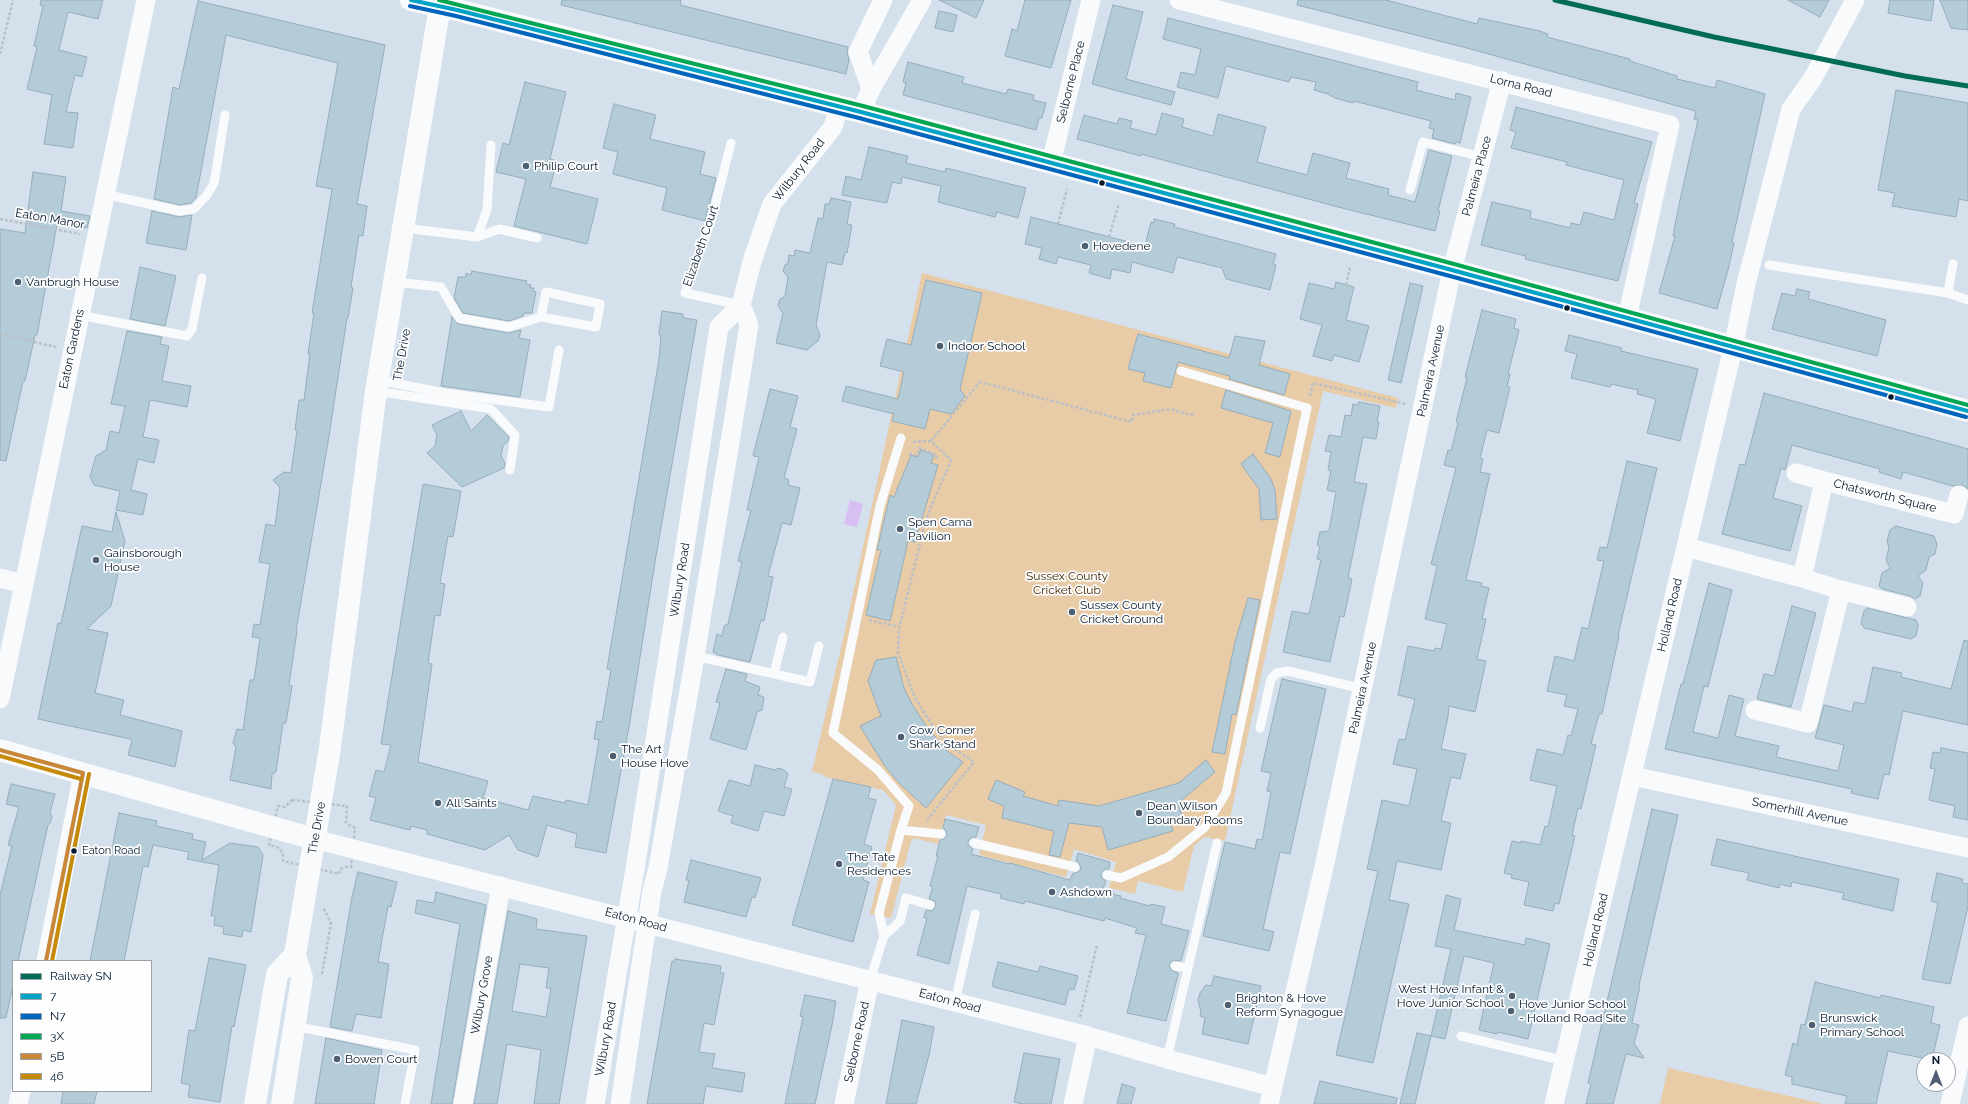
<!DOCTYPE html>
<style>
body{margin:0}
#map{position:relative;width:1968px;height:1104px;overflow:hidden;background:#d4e0ec;font-family:Raleway,sans-serif}
canvas{display:block}
.legend{position:absolute;left:12px;top:960px;width:140px;height:132px;box-sizing:border-box;background:#fefefe;border:1px solid #9aa2ab;margin:0;padding:5px 7px;list-style:none;font-size:12px;color:#04192e}
.legend li{display:flex;align-items:center;gap:8px;height:20px}
.legend b{width:20px;border:1px solid #9aa2ab}
.north{position:absolute;left:1916px;top:1052px;width:40px;height:40px;box-sizing:border-box;background:#fefefe;border:1px solid #9aa2ab;border-radius:50%;rotate:0deg;font-size:11px;font-weight:700;line-height:16px;text-align:center;color:#04192e}
.north::after{content:'';display:block;margin:auto;width:14px;height:18px;background:#4d5f70;clip-path:polygon(50% 0,100% 100%,50% 72%,0 100%)}
</style>
<div id="map">
<canvas width="1968" height="1104"></canvas>
<ul class="legend">
<li><b style="height:5px;background:#006b56"></b>Railway SN</li>
<li><b style="height:5px;background:#00a2c6"></b>7</li>
<li><b style="height:5px;background:#0065bd"></b>N7</li>
<li><b style="height:5px;background:#00a651"></b>3X</li>
<li><b style="height:5px;background:#c88739"></b>5B</li>
<li><b style="height:5px;background:#c68a09"></b>46</li>
</ul>
<div class="north">N</div>
</div>
<script>
const g = document.querySelector('canvas').getContext('2d');
g.lineJoin = 'round';
function fill(path, color) {
  g.fillStyle = color;
  g.fill(path, 'evenodd');
}
function toPath(rows) {
  const path = new Path2D();
  for (const r of rows) {
    path.moveTo(r[0], r[1]);
    for (let i = 2; i < r.length; i += 2) path.lineTo(r[i], r[i + 1]);
  }
  return path;
}
function strokePath(path, color, width, dash) {
  g.strokeStyle = color;
  g.lineWidth = width;
  g.lineCap = dash ? 'butt' : 'round';
  g.setLineDash(dash || []);
  g.stroke(path);
}
function write(font, color, halo, rows, align = 'center') {
  g.font = font + ' Raleway,sans-serif';
  g.lineWidth = 3.5;
  g.setLineDash([]);
  g.textBaseline = 'middle';
  g.strokeStyle = halo;
  g.fillStyle = color;
  for (const [text, x, y, turn = 0] of rows) {
    g.save();
    g.translate(x, y);
    g.rotate((+turn || 0) * Math.PI / 180);
    g.textAlign = isNaN(turn) ? turn : align;
    if (halo) g.strokeText(text, 0, 0);
    g.fillText(text, 0, 0);
    g.restore();
  }
}
fill(toPath([
 [922,273,1398,398,1396,408,1323,391,1225,841,1204,837,1194,846,1183,892,1138,881,1135,894,1109,888,1116,862,1074,849,1066,877,979,855,986,825,946,815,938,844,914,838,911,841,891,918,870,914,896,805,883,790,833,779,823,776,823,774,812,772,844,635],
 [1668,1068,1824,1104,1660,1104]
]), '#e8cba7');
fill(toPath([
 [850,500,863,504,857,527,844,524]
]), '#d7bff4');
const building = toPath([
 [41,0,103,0,98,19,68,12,59,50,87,57,82,77,75,75,66,112,78,113,73,148,44,144,52,95,27,89,37,47,34,46,43,6,40,5,41,0],
 [562,0,681,0,680,5,848,47,847,52,849,60,846,74,561,5,562,0],
 [939,0,984,0,976,18,939,0],
 [1025,0,1071,0,1051,68,1005,56,1012,29,1017,31,1025,0],
 [1298,0,1386,0,1477,24,1479,18,1540,31,1548,34,1547,37,1630,59,1630,61,1677,76,1677,79,1715,88,1717,80,1765,94,1732,242,1734,243,1728,270,1717,309,1659,293,1675,236,1673,236,1680,200,1698,120,1694,119,1696,111,1463,47,1297,5,1298,0],
 [1788,0,1829,0,1820,17,1788,0],
 [1890,0,1934,0,1931,21,1888,13,1890,0],
 [1940,0,1968,0,1968,30,1951,28,1940,0],
 [198,1,385,45,357,204,367,206,363,236,359,235,351,287,353,288,348,318,347,318,329,436,296,631,297,631,289,685,292,686,286,723,283,723,276,772,272,774,271,789,230,780,236,747,233,743,237,729,243,730,250,680,254,680,260,638,252,637,254,624,260,625,270,564,259,562,266,524,275,526,280,488,273,480,284,472,291,473,297,431,295,430,299,400,304,400,310,354,308,354,314,313,312,313,332,189,316,186,338,63,226,35,196,198,191,203,180,205,154,199,173,87,179,89,198,1],
 [1113,5,1143,12,1126,79,1175,92,1171,105,1092,84,1113,5],
 [939,11,957,15,953,32,935,28,939,11],
 [1168,18,1418,82,1416,90,1455,100,1456,93,1471,97,1460,143,1456,142,1455,144,1432,138,1434,129,1429,128,1431,121,1354,101,1353,103,1335,98,1328,94,1314,90,1316,82,1291,77,1289,82,1226,66,1218,98,1177,87,1181,72,1195,75,1201,49,1163,39,1168,18],
 [908,62,964,77,962,83,1006,94,1008,89,1034,95,1033,100,1046,103,1042,118,1039,118,1036,130,903,95,906,83,903,82,908,62],
 [525,82,566,92,550,159,557,161,550,187,598,199,587,244,514,226,526,179,496,172,503,143,509,145,525,82],
 [1896,90,1968,103,1968,201,1959,199,1956,217,1892,206,1895,193,1878,190,1896,90],
 [614,104,656,115,650,139,705,152,700,174,716,178,705,221,662,210,667,188,613,174,618,152,603,148,614,104],
 [1516,107,1652,142,1634,203,1638,204,1618,281,1525,259,1526,256,1481,245,1492,202,1531,211,1530,218,1570,228,1571,223,1580,225,1584,212,1614,220,1624,180,1566,165,1567,162,1511,148,1516,132,1510,130,1516,107],
 [1162,113,1184,119,1182,127,1213,136,1218,114,1266,127,1257,162,1307,175,1313,153,1350,163,1346,178,1389,189,1388,195,1415,202,1429,150,1452,156,1438,211,1440,211,1435,231,1338,207,1141,154,1141,156,1077,139,1084,115,1117,124,1119,118,1132,121,1130,128,1156,135,1162,113],
 [869,147,908,156,906,163,945,172,946,168,1026,188,1018,218,997,212,995,217,938,202,941,186,902,177,901,184,892,182,887,203,842,195,846,176,861,180,869,147],
 [33,172,66,177,61,211,90,216,87,228,57,224,37,335,35,335,25,381,23,381,6,461,0,460,0,229,25,233,33,172],
 [831,198,851,202,847,224,852,225,847,253,845,252,842,265,827,262,816,325,820,335,818,341,807,350,776,343,783,313,778,306,780,299,785,296,788,277,783,271,785,265,788,263,789,255,794,256,795,250,810,253,818,218,823,219,825,204,829,204,831,198],
 [152,211,179,217,192,215,186,250,146,243,152,211],
 [1031,217,1145,246,1151,222,1154,223,1154,219,1175,224,1174,227,1276,254,1273,264,1276,265,1270,290,1226,279,1222,268,1177,257,1173,273,1132,262,1130,273,1112,269,1110,279,1089,273,1091,265,1058,257,1056,264,1039,259,1042,248,1025,244,1031,217],
 [140,267,176,276,165,326,130,319,140,267],
 [472,271,527,281,526,284,531,285,530,288,534,288,533,291,536,292,532,313,524,313,523,316,509,321,463,313,454,298,458,277,466,277,466,273,471,275,472,271],
 [926,280,982,293,960,389,965,396,951,414,930,409,925,429,892,421,894,414,842,401,846,386,898,399,904,372,880,366,887,339,911,345,926,280],
 [1336,282,1354,287,1346,320,1369,326,1359,362,1334,355,1332,361,1313,356,1322,325,1300,319,1309,283,1334,289,1336,282],
 [1410,283,1423,286,1401,383,1388,380,1410,283],
 [1797,289,1810,292,1808,299,1886,320,1877,356,1772,329,1782,293,1795,296,1797,289],
 [1482,310,1516,319,1514,328,1519,330,1508,374,1510,374,1507,386,1510,387,1499,433,1487,430,1480,458,1483,459,1480,472,1490,474,1466,580,1482,583,1481,586,1489,588,1482,619,1486,619,1477,659,1486,661,1475,712,1449,706,1448,717,1441,749,1466,754,1460,779,1451,777,1441,821,1451,823,1441,870,1397,861,1389,900,1409,904,1373,1063,1336,1055,1378,871,1367,869,1382,800,1409,806,1417,769,1393,764,1399,739,1405,740,1415,699,1398,695,1408,646,1434,651,1435,648,1441,649,1447,624,1425,619,1437,566,1431,564,1456,468,1444,465,1448,450,1451,451,1458,423,1456,422,1467,378,1465,377,1482,310],
 [662,311,683,314,683,318,697,320,655,562,629,727,606,853,575,847,577,834,547,825,538,857,518,850,509,835,485,850,427,834,427,830,411,826,410,830,370,820,376,798,369,796,376,770,384,772,391,745,381,744,423,484,461,491,453,537,448,536,440,583,445,584,440,616,435,615,428,663,432,664,418,762,488,781,483,798,528,810,533,796,565,803,566,800,588,805,599,740,594,739,597,721,602,722,611,670,607,669,659,359,661,337,659,333,662,311],
 [452,317,458,324,508,333,521,330,519,338,530,340,520,397,441,386,452,317],
 [127,331,162,337,160,344,169,346,162,381,191,386,187,407,150,400,143,437,159,440,154,463,138,459,131,490,147,494,143,515,116,510,120,491,94,485,90,476,96,456,106,450,110,431,119,433,125,406,111,404,127,331],
 [1138,334,1229,358,1235,336,1265,341,1259,365,1290,374,1284,395,1229,379,1230,376,1178,362,1171,388,1143,381,1145,373,1128,369,1138,334],
 [1569,335,1622,348,1621,351,1698,369,1680,441,1647,433,1656,399,1637,394,1638,390,1611,384,1610,387,1571,378,1577,354,1565,351,1569,335],
 [770,389,798,396,790,427,797,429,784,478,789,480,788,485,800,488,791,525,782,523,768,576,773,577,764,621,761,620,750,662,718,655,713,652,717,634,722,636,724,626,728,624,742,562,738,561,751,510,747,510,759,457,753,456,770,389],
 [1226,390,1291,411,1280,457,1265,453,1273,423,1221,408,1226,390],
 [1764,393,1968,449,1968,489,1962,485,1953,486,1903,472,1901,479,1879,472,1880,469,1792,445,1785,470,1781,468,1773,498,1802,506,1790,551,1722,534,1740,464,1745,465,1764,393],
 [1359,402,1380,406,1377,422,1379,422,1376,439,1363,437,1354,482,1367,484,1348,578,1352,579,1344,617,1340,616,1330,662,1283,652,1292,611,1309,614,1321,560,1317,559,1320,546,1317,545,1320,532,1329,531,1336,492,1327,490,1331,471,1328,470,1331,452,1325,451,1329,435,1341,437,1345,415,1351,416,1353,404,1358,405,1359,402],
 [461,411,471,431,487,415,509,437,508,441,503,446,501,456,505,463,504,468,462,487,427,453,435,446,437,435,432,425,461,411],
 [921,450,934,455,931,463,938,465,915,542,908,541,890,621,866,615,881,550,877,550,890,495,894,497,911,455,918,457,921,450],
 [1253,454,1271,479,1275,490,1277,519,1261,520,1259,489,1241,464,1253,454],
 [1627,461,1657,468,1618,635,1619,636,1602,714,1599,714,1591,744,1596,745,1581,809,1578,808,1572,835,1575,836,1559,904,1555,903,1553,911,1524,905,1529,882,1511,878,1512,875,1504,873,1512,841,1521,843,1521,841,1540,845,1545,826,1548,827,1557,786,1530,780,1537,749,1563,755,1568,735,1571,736,1578,709,1564,706,1567,695,1547,691,1555,656,1574,661,1582,627,1588,629,1604,561,1597,560,1600,547,1607,548,1627,461],
 [116,512,125,541,111,606,87,629,108,633,95,693,124,700,120,715,182,731,175,767,128,755,132,740,130,739,38,719,58,623,61,624,82,526,112,532,116,512],
 [1896,526,1934,536,1937,544,1935,554,1929,557,1926,570,1918,576,1923,583,1920,596,1915,599,1910,596,1882,589,1879,586,1882,573,1890,568,1886,560,1889,548,1887,541,1890,530,1896,526],
 [1709,583,1732,590,1708,687,1704,686,1693,732,1718,738,1729,695,1744,699,1735,736,1779,746,1776,757,1838,771,1844,745,1815,738,1824,705,1852,712,1854,702,1865,704,1873,667,1902,673,1901,677,1951,689,1964,640,1968,641,1968,725,1903,711,1889,775,1884,774,1878,799,1851,793,1852,789,1665,749,1681,684,1683,684,1709,583],
 [1248,598,1260,600,1236,715,1232,714,1225,754,1212,752,1235,642,1248,598],
 [1792,606,1816,613,1791,707,1757,699,1764,674,1774,676,1792,606],
 [1867,608,1916,620,1918,625,1916,636,1911,639,1864,628,1861,623,1864,611,1867,608],
 [896,657,904,688,912,704,927,727,947,751,963,762,926,808,899,783,884,765,860,726,881,716,868,681,876,660,896,657],
 [726,669,747,674,745,681,760,687,758,695,764,697,762,710,757,712,746,750,710,739,720,703,716,702,726,669],
 [1282,679,1326,689,1290,854,1280,852,1263,929,1274,932,1269,951,1203,936,1225,842,1255,849,1257,839,1262,840,1271,792,1267,791,1271,773,1261,771,1282,679],
 [1941,748,1968,753,1968,820,1953,817,1955,806,1929,800,1935,769,1930,768,1933,752,1940,753,1941,748],
 [1206,760,1215,772,1178,803,1183,818,1170,822,1173,831,1108,850,1102,827,1069,823,1060,857,1049,855,1054,831,1002,818,1004,806,988,799,996,780,1025,792,1023,796,1058,806,1059,800,1099,806,1179,783,1206,760],
 [755,765,775,770,778,768,784,770,788,774,784,787,792,789,784,816,764,811,758,831,731,823,733,816,718,811,729,780,750,786,755,765],
 [833,779,871,787,868,798,876,800,864,844,872,847,863,880,869,882,853,942,792,925,833,779],
 [11,784,55,794,50,813,52,817,50,823,48,825,18,961,13,961,13,985,6,1018,0,1018,0,895,12,846,8,845,19,807,6,804,11,784],
 [1652,809,1678,815,1639,985,1640,986,1632,1023,1639,1025,1634,1043,1644,1058,1626,1054,1613,1104,1586,1104,1591,1084,1588,1083,1652,809],
 [119,813,157,821,156,826,193,834,192,839,206,842,202,860,230,843,258,847,263,855,251,932,243,930,242,937,223,934,224,927,214,925,215,916,211,916,219,865,187,859,189,852,153,845,148,867,143,866,124,961,90,961,119,813],
 [945,819,979,827,976,837,972,837,968,841,968,845,973,849,971,854,1009,864,1010,863,1070,880,1073,873,1077,873,1081,869,1079,863,1076,861,1078,853,1110,862,1109,869,1105,869,1101,873,1101,877,1106,881,1103,889,1113,891,1113,894,1121,896,1120,898,1150,906,1151,904,1165,907,1161,924,1189,931,1181,961,1173,960,1169,965,1171,970,1178,973,1178,975,1166,1021,1127,1013,1146,935,1135,933,1137,928,1105,918,1104,921,1025,901,1024,904,1000,898,1001,894,967,886,949,964,917,955,927,918,924,918,926,910,932,911,936,906,935,901,929,899,933,887,930,886,938,856,936,856,940,840,944,839,947,835,946,831,943,828,945,819],
 [1717,839,1899,879,1893,911,1842,899,1844,893,1816,887,1792,882,1791,887,1780,884,1779,888,1747,880,1749,873,1711,865,1717,839],
 [691,860,761,878,755,898,752,897,746,917,684,902,689,880,686,880,691,860],
 [358,872,397,882,391,907,388,906,378,962,389,964,381,1018,356,1014,352,1031,330,1027,352,897,358,872],
 [1937,873,1963,879,1962,883,1968,884,1968,906,1950,984,1922,979,1938,903,1931,901,1937,873],
 [436,892,486,905,452,1104,431,1104,460,924,415,913,417,900,434,903,436,892],
 [1446,895,1461,899,1454,930,1525,945,1526,938,1550,944,1528,1039,1498,1032,1497,1034,1479,1030,1494,963,1464,956,1445,1039,1431,1036,1451,949,1435,946,1446,895],
 [508,911,537,919,536,929,587,936,559,1104,534,1104,541,1050,507,1044,497,1104,474,1104,508,911],
 [520,964,549,968,546,988,551,988,546,1017,512,1011,520,964],
 [209,958,246,965,234,1027,232,1026,220,1102,188,1097,190,1085,181,1083,189,1030,195,1031,209,958],
 [675,959,721,966,720,973,724,973,714,1025,704,1023,699,1052,715,1054,712,1068,745,1073,742,1092,706,1086,703,1104,647,1104,672,961,674,962,675,959],
 [998,962,1038,972,1040,966,1078,976,1074,990,1069,989,1065,1005,994,987,992,986,998,962],
 [1214,976,1261,986,1248,1044,1202,1034,1205,1018,1200,1016,1201,1011,1198,1000,1200,993,1206,985,1211,986,1214,976],
 [1815,982,1880,998,1881,995,1934,1007,1931,1023,1940,1025,1932,1060,1888,1051,1876,1104,1845,1104,1847,1096,1792,1084,1792,1077,1785,1075,1793,1043,1797,1045,1801,1024,1805,1025,1815,982],
 [805,995,836,1001,832,1025,815,1104,785,1104,803,1017,800,1016,805,995],
 [902,1020,934,1027,929,1055,916,1104,886,1104,902,1020],
 [1417,1033,1431,1036,1415,1104,1400,1104,1417,1033],
 [326,1038,382,1050,374,1104,315,1104,326,1038],
 [1024,1053,1060,1059,1051,1104,1023,1104,1014,1102,1024,1053],
 [1320,1081,1397,1098,1396,1104,1314,1104,1320,1081],
 [1122,1084,1135,1088,1131,1104,1117,1104,1122,1084],
 [63,1091,97,1091,94,1104,61,1104,63,1091]
]);
fill(building, '#b4cbd8');
strokePath(building, '#96adba', 1);
strokePath(toPath([
 [0,54,13,0],
 [0,219,80,234],
 [1058,224,1067,189],
 [1109,237,1119,203],
 [1346,285,1350,267],
 [0,334,56,347],
 [1310,396,1313,383,1406,404],
 [931,441,980,382,1132,422,1133,415,1170,409,1191,415,1195,412],
 [913,442,931,441,951,460,926,519,899,629,898,653,915,698,936,731,953,748,974,762,927,820],
 [909,454,917,455,919,448,937,455,936,459],
 [869,620,900,627],
 [292,800,347,806,346,823,355,828,351,867,345,867,340,869,339,874,283,861,283,853,277,847,269,845,278,806,285,807,292,800],
 [322,974,331,923,323,907],
 [1080,1017,1097,945]
]), '#bac0c6', 2.5, [3, 2]);
strokePath(toPath([
 [731,143,712,218,685,293,741,305],
 [1410,190,1423,142,1482,157],
 [104,194,180,211,194,209,207,195,214,183,225,115],
 [404,228,477,237,487,210,491,145],
 [477,237,499,229,537,238],
 [1769,265,1948,293,1968,300],
 [395,282,441,287,459,318,509,327,541,317,596,327,600,304,546,292,541,317],
 [1948,293,1953,264],
 [79,315,187,336,192,329,202,278],
 [378,380,445,393,549,407,559,350],
 [376,391,491,409,515,435,510,470],
 [695,656,810,682,819,646],
 [774,674,783,637],
 [1260,728,1271,679,1277,673,1288,671,1363,689],
 [901,830,941,834],
 [974,843,1075,867],
 [1107,875,1121,878,1168,857,1205,827,1226,793,1307,408,1181,371],
 [884,936,900,921,906,898,930,905],
 [1175,966,1187,968],
 [870,980,884,936,879,913,901,830,909,806,878,770,833,733,880,506,901,438],
 [955,1002,975,914],
 [294,1026,415,1050,405,1104],
 [1461,1036,1565,1061],
 [1167,1059,1217,843]
]), '#f9fafc', 9);
strokePath(toPath([
 [1179,0,1670,125,1627,318],
 [871,89,858,52,883,0],
 [861,112,871,89,922,0],
 [1051,163,1091,0],
 [1796,473,1824,481],
 [1686,547,1802,578],
 [0,578,23,584],
 [1841,590,1907,607],
 [0,699,146,0],
 [1755,710,1808,723,1841,590,1802,578,1824,481,1954,514,1959,495],
 [1632,776,1968,848],
 [314,839,1088,1036,1167,1059,1273,1087],
 [46,961,83,773],
 [18,1104,21,1091],
 [463,1104,501,886],
 [595,1104,636,863,719,327,741,305,753,258,772,204,833,127,839,106],
 [620,1104,652,891,658,868,695,656,749,325,741,305],
 [844,1104,870,980],
 [1073,1104,1088,1036],
 [1269,1104,1324,867,1452,270,1502,81],
 [1554,1104,1733,348,1746,284,1791,109,1813,78,1855,0],
 [1950,1104,1968,1026]
]), '#f9fafc', 19);
strokePath(toPath([
 [411,0,457,10,861,112,1452,270,1968,411],
 [0,750,314,839],
 [255,1104,277,974,295,955],
 [282,1104,302,978,295,955,330,748,376,391,441,0]
]), '#f9fafc', 22);
strokePath(toPath([
 [411,0,457,10,861,112,1452,270,1968,411]
]), '#00a2c6', 4);
strokePath(toPath([
 [410,6,456,16,859,118,1450,276,1966,417]
]), '#0065bd', 4);
strokePath(toPath([
 [439,0,863,106,1454,264,1968,405]
]), '#00a651', 4);
strokePath(toPath([
 [0,750,83,773],
 [46,961,83,773]
]), '#c88739', 4);
strokePath(toPath([
 [0,756,81,779],
 [52,961,89,774]
]), '#c68a09', 4);
strokePath(toPath([
 [1555,0,1714,37,1905,76,1968,86]
]), '#006b56', 5);
for (const [x, y, r, color] of [
 [526,166,4,"#4d5f70"],
 [1102,183,3.5,"#04192e"],
 [1085,246,4,"#4d5f70"],
 [18,282,4,"#4d5f70"],
 [1567,308,3.5,"#04192e"],
 [940,346,4,"#4d5f70"],
 [1891,397,3.5,"#04192e"],
 [900,529,4,"#4d5f70"],
 [96,560,4,"#4d5f70"],
 [1072,612,4,"#4d5f70"],
 [901,737,4,"#4d5f70"],
 [613,756,4,"#4d5f70"],
 [438,803,4,"#4d5f70"],
 [1139,813,4,"#4d5f70"],
 [74,851,3.5,"#04192e"],
 [839,864,4,"#4d5f70"],
 [1052,892,4,"#4d5f70"],
 [1512,996,4,"#4d5f70"],
 [1228,1005,4,"#4d5f70"],
 [1511,1011,4,"#4d5f70"],
 [1812,1025,4,"#4d5f70"],
 [337,1059,4,"#4d5f70"]
]) {
  const dot = new Path2D();
  dot.arc(x, y, r, 0, 2 * Math.PI);
  g.fillStyle = color;
  g.fill(dot);
  strokePath(dot, '#fefefe', 1.5);
}
write('11px', '#04192e', '#fefefe', [
 ["Eaton Road",82,851]
], 'left');
write('12px', '#04192e', '#fefefe', [
 ["Selborne Place",1071,82,-76],
 ["Lorna Road",1521,86,14],
 ["Wilbury Road",799,170,-52],
 ["Palmeira Place",1477,176,-75],
 ["Eaton Manor",50,219,10],
 ["Elizabeth Court",701,246,-71],
 ["Eaton Gardens",72,349,-78],
 ["The Drive",402,355,-80],
 ["Palmeira Avenue",1431,371,-78],
 ["Chatsworth Square",1885,496,14],
 ["Wilbury Road",680,580,-81],
 ["Holland Road",1670,615,-77],
 ["Palmeira Avenue",1363,688,-78],
 ["Somerhill Avenue",1800,812,12],
 ["The Drive",317,828,-80],
 ["Eaton Road",636,920,15],
 ["Holland Road",1596,930,-77],
 ["Wilbury Grove",482,995,-80],
 ["Eaton Road",950,1001,15],
 ["Wilbury Road",606,1039,-80],
 ["Selborne Road",857,1042,-78]
]);
write('12px', '#04192e', '#fefefe', [
 ["Philip Court",534,166],
 ["Hovedene",1093,246],
 ["Vanbrugh House",26,282],
 ["Indoor School",948,346],
 ["Spen Cama",908,522],
 ["Pavilion",908,536],
 ["Gainsborough",104,553],
 ["House",104,567],
 ["Sussex County",1080,605],
 ["Cricket Ground",1080,619],
 ["Cow Corner",909,730],
 ["Shark Stand",909,744],
 ["The Art",621,749],
 ["House Hove",621,763],
 ["All Saints",446,803],
 ["Dean Wilson",1147,806],
 ["Boundary Rooms",1147,820],
 ["The Tate",847,857],
 ["Residences",847,871],
 ["Ashdown",1060,892],
 ["West Hove Infant &",1504,989,"right"],
 ["Hove Junior School",1504,1003,"right"],
 ["Brighton & Hove",1236,998],
 ["Reform Synagogue",1236,1012],
 ["Hove Junior School",1519,1004],
 ["- Holland Road Site",1519,1018],
 ["Brunswick",1820,1018],
 ["Primary School",1820,1032],
 ["Bowen Court",345,1059]
], 'left');
write('12px', '#412600', '#fefefe', [
 ["Sussex County",1067,576],
 ["Cricket Club",1067,590]
]);
</script>
